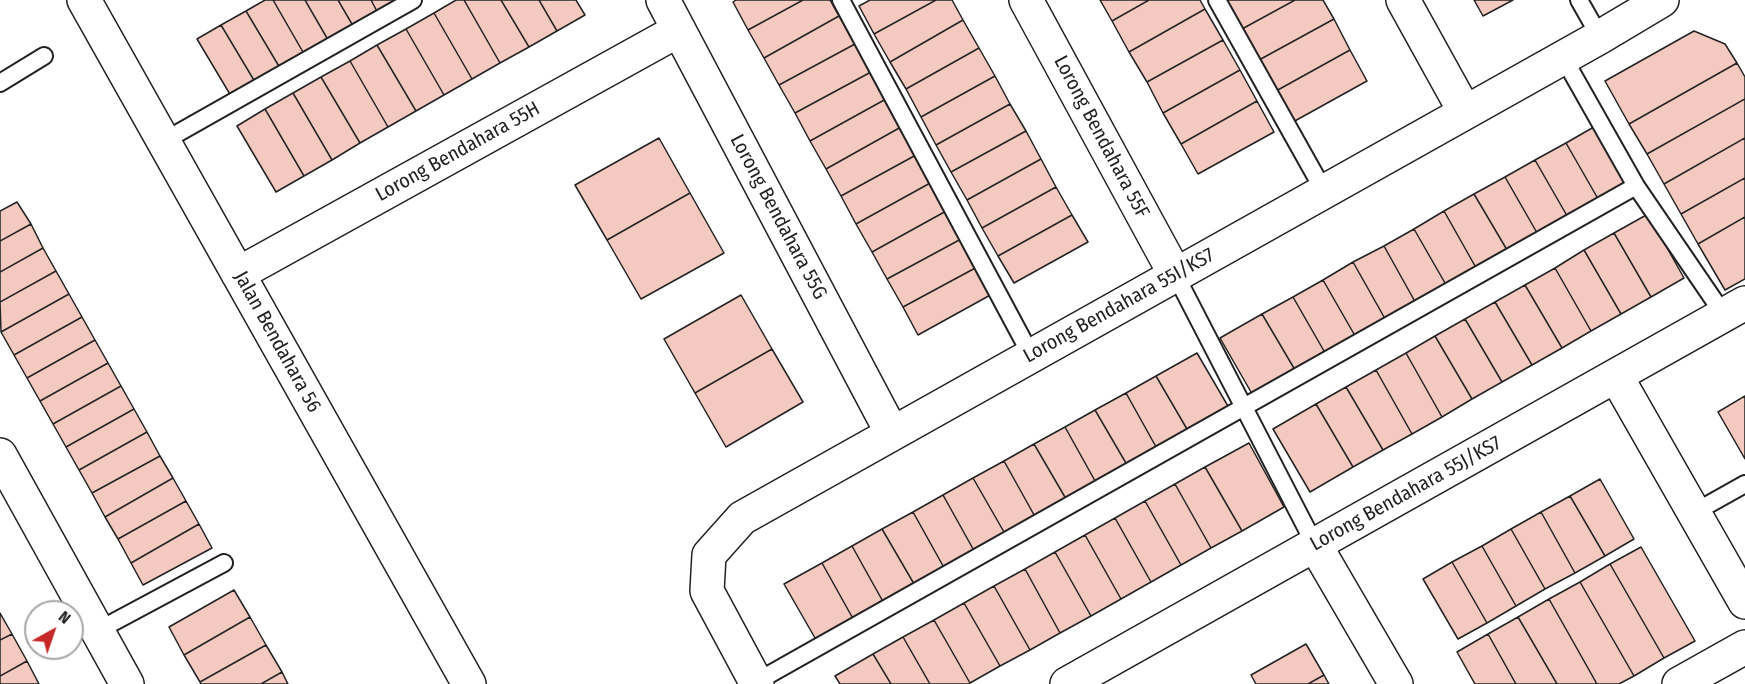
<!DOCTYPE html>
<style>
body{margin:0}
#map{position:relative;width:1745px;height:684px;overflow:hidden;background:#fff;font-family:"Fira Sans Condensed",sans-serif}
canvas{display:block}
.north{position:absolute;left:24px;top:600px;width:60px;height:60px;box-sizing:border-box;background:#fff;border:2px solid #a7a7a7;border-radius:50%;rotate:40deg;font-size:16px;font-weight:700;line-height:24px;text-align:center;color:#222}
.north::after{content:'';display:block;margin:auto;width:21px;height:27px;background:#c62828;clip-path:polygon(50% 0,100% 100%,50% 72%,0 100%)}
</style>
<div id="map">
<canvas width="1745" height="684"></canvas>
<div class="north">N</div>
</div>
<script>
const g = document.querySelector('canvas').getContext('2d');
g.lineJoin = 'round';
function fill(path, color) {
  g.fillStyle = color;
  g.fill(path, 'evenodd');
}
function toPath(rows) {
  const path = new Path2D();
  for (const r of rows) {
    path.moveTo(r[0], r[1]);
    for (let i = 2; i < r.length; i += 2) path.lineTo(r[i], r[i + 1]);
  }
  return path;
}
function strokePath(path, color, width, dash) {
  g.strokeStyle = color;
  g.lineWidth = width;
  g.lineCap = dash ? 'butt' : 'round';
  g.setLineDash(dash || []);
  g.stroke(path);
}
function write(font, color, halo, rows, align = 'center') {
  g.font = font + ' "Fira Sans Condensed",sans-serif';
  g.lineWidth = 4.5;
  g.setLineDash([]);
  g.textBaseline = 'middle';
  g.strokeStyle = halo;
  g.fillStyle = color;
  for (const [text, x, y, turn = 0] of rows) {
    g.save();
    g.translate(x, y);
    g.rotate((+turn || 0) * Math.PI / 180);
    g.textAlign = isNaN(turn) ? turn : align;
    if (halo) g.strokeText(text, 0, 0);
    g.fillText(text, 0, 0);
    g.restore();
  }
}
const building = toPath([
 [265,0,273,0,307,59,283,73,246,11,265,0],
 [273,0,305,0,331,45,307,59,273,0],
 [305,0,338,0,356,31,331,45,305,0],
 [338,0,371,0,380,17,356,31,338,0],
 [371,0,403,0,380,17,371,0],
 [456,0,464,0,500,63,472,79,434,13,456,0],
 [464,0,501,0,529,47,500,63,464,0],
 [501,0,539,0,557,31,529,47,501,0],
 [539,0,576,0,585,15,557,31,539,0],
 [736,0,803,0,748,30,733,2,736,0],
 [803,0,830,0,839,16,764,58,748,30,803,0],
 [870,0,936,0,874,34,859,6,870,0],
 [936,0,952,0,963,20,890,62,874,34,936,0],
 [1100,0,1149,0,1112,21,1100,0],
 [1149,0,1200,0,1205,9,1129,52,1112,21,1149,0],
 [1225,0,1295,0,1242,29,1225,0],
 [1295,0,1323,0,1334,19,1259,60,1242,29,1295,0],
 [1474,0,1513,0,1483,16,1474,0],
 [1205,9,1223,40,1147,82,1129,52,1205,9],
 [246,11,283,73,258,87,221,25,246,11],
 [434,13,472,79,444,95,406,29,434,13],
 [839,16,855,44,779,85,764,58,839,16],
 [1334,19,1350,50,1276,91,1259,60,1334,19],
 [963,20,979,48,906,89,890,62,963,20],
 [221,25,258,87,234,101,197,39,221,25],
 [406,29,444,95,416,111,377,45,406,29],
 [1694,31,1725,44,1737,63,1629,124,1605,81,1694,31],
 [1223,40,1240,70,1163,113,1147,82,1223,40],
 [855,44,871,72,795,113,779,85,855,44],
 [377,45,416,111,388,127,350,61,377,45],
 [979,48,995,76,921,117,906,89,979,48],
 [1350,50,1367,81,1293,122,1276,91,1350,50],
 [350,61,388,127,360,143,321,77,350,61],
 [1737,63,1745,77,1745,99,1647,154,1629,124,1737,63],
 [1240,70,1257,101,1181,144,1163,113,1240,70],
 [871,72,886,99,810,141,795,113,871,72],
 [995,76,1010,104,936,145,921,117,995,76],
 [321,77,360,143,332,160,293,93,321,77],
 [293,93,332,160,304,176,265,109,293,93],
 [886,99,901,127,826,169,810,141,886,99],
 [1745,99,1745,138,1664,184,1647,154,1745,99],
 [1257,101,1274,132,1198,174,1181,144,1257,101],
 [1010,104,1026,131,951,172,936,145,1010,104],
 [265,109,304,176,276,192,237,126,265,109],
 [1599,124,1634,185,1601,204,1566,143,1599,124],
 [901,127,916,155,841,196,826,169,901,127],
 [1026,131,1041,159,967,200,951,172,1026,131],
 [659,138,690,193,607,240,575,185,659,138],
 [1745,138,1745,178,1681,214,1664,184,1745,138],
 [1566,143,1601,204,1570,221,1535,160,1566,143],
 [916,155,932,182,856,224,841,196,916,155],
 [1041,159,1056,187,982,228,967,200,1041,159],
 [1535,160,1570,221,1540,238,1505,177,1535,160],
 [1505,177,1540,238,1510,255,1474,194,1505,177],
 [1745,178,1745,217,1698,244,1681,214,1745,178],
 [932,182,948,210,872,252,856,224,932,182],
 [1056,187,1072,215,998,256,982,228,1056,187],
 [690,193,724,253,641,299,607,240,690,193],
 [1474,194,1510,255,1479,273,1444,211,1474,194],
 [17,202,31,224,0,241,0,211,17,202],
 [948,210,963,238,887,279,872,252,948,210],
 [1444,211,1479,273,1449,290,1414,229,1444,211],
 [1648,214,1684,278,1651,297,1614,233,1648,214],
 [1072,215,1088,242,1014,283,998,256,1072,215],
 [1745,217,1745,279,1725,290,1698,244,1745,217],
 [31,224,43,248,0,272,0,241,31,224],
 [1414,229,1449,290,1418,307,1384,246,1414,229],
 [1614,233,1651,297,1621,314,1584,250,1614,233],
 [963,238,979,266,903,307,887,279,963,238],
 [1384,246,1418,307,1388,324,1353,262,1384,246],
 [43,248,56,271,0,302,0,272,43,248],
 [1584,250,1621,314,1591,331,1555,268,1584,250],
 [1353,262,1388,324,1358,341,1323,280,1353,262],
 [979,266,994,293,918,335,903,307,979,266],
 [1555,268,1591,331,1562,348,1525,285,1555,268],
 [56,271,69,294,1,332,0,302,56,271],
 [1323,280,1358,341,1328,358,1293,297,1323,280],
 [1525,285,1562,348,1532,365,1495,302,1525,285],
 [69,294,82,317,14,355,1,332,69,294],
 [741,295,772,349,695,393,664,339,741,295],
 [1293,297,1328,358,1298,375,1262,314,1293,297],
 [1495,302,1532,365,1502,382,1465,319,1495,302],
 [1262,314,1298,375,1255,399,1220,338,1262,314],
 [82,317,95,340,27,378,14,355,82,317],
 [1465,319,1502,382,1472,399,1435,336,1465,319],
 [1435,336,1472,399,1442,417,1406,353,1435,336],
 [95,340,108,363,40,401,27,378,95,340],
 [772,349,803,402,726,447,695,393,772,349],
 [1197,353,1232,413,1191,436,1156,376,1197,353],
 [1406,353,1442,417,1412,434,1376,370,1406,353],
 [108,363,121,386,53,424,40,401,108,363],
 [1376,370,1412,434,1383,450,1346,387,1376,370],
 [1156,376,1191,436,1160,454,1126,393,1156,376],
 [121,386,134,409,66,447,53,424,121,386],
 [1346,387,1383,450,1353,467,1316,404,1346,387],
 [1126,393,1160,454,1130,470,1095,410,1126,393],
 [1745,396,1745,459,1718,412,1745,396],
 [1316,404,1353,467,1310,492,1273,429,1316,404],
 [134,409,147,432,79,470,66,447,134,409],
 [1095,410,1130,470,1099,488,1065,427,1095,410],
 [1065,427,1099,488,1069,504,1034,444,1065,427],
 [147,432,160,456,92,493,79,470,147,432],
 [1249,443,1284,507,1242,531,1205,467,1249,443],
 [1034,444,1069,504,1038,522,1004,461,1034,444],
 [160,456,173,478,105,517,92,493,160,456],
 [1004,461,1038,522,1008,539,973,478,1004,461],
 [1205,467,1242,531,1211,548,1175,484,1205,467],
 [173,478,186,501,118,539,105,517,173,478],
 [973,478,1008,539,977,556,943,495,973,478],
 [1600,479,1634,539,1605,556,1570,496,1600,479],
 [1175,484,1211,548,1181,565,1145,501,1175,484],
 [943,495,977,556,947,573,913,512,943,495],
 [1570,496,1605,556,1575,573,1541,512,1570,496],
 [186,501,199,524,131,563,118,539,186,501],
 [1145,501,1181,565,1151,582,1115,518,1145,501],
 [913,512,947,573,917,589,882,529,913,512],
 [1541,512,1575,573,1545,589,1511,529,1541,512],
 [1115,518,1151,582,1121,599,1085,535,1115,518],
 [199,524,212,548,143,585,131,563,199,524],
 [882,529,917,589,886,607,852,546,882,529],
 [1511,529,1545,589,1516,606,1482,546,1511,529],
 [1085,535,1121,599,1091,616,1055,552,1085,535],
 [852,546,886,607,856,624,822,563,852,546],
 [1482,546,1516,606,1487,623,1452,562,1482,546],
 [1641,547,1695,641,1664,658,1610,564,1641,547],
 [1055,552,1091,616,1060,633,1025,569,1055,552],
 [1452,562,1487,623,1458,639,1423,579,1452,562],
 [822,563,856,624,819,645,784,584,822,563],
 [1610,564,1664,658,1634,676,1580,582,1610,564],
 [1025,569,1060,633,1030,650,994,586,1025,569],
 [1580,582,1634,676,1619,684,1597,684,1549,599,1580,582],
 [994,586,1030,650,1000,666,964,603,994,586],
 [234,590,250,617,184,655,169,627,234,590],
 [1549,599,1597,684,1557,684,1518,617,1549,599],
 [964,603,1000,666,970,683,934,620,964,603],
 [0,613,12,634,0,640,0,613],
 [250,617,266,645,200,682,184,655,250,617],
 [1518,617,1557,684,1516,684,1488,634,1518,617],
 [934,620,970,683,969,684,930,684,903,637,934,620],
 [12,634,27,661,0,676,0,640,12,634],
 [1488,634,1516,684,1475,684,1457,652,1488,634],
 [903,637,930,684,891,684,873,654,903,637],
 [1306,644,1324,675,1308,684,1256,684,1251,675,1306,644],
 [266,645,282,672,261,684,201,684,200,682,266,645],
 [873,654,891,684,840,684,835,676,873,654],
 [27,661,39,684,0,684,0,676,27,661],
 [282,672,288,684,261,684,282,672],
 [1324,675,1329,684,1308,684,1324,675]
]);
fill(building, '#f3c9c0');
strokePath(building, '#222', 1.5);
const service = toPath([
 [841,0,1031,355],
 [1217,0,1324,191],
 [1579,0,1600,37],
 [1563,57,1636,186,1724,315],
 [0,83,44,56],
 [164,141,413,0],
 [1175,274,1315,545],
 [1695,512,1745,484],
 [97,631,224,563],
 [756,682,1636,186]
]);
const minor = toPath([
 [84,0,469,684],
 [663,0,892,433],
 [1026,0,1175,274],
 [1403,0,1465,112],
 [238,274,679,30],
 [1616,376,1745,602],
 [0,455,127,684],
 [1315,545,1396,684],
 [757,684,707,591,709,555,742,518,1600,37,1662,0],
 [1067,684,1745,303],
 [1679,684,1745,647]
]);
strokePath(service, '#222', 20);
strokePath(minor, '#222', 36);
strokePath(service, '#fff', 16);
strokePath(minor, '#fff', 33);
write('20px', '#222', '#fff', [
 ["Lorong Bendahara 55F",1101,137,62],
 ["Lorong Bendahara 55H",458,152,-29],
 ["Lorong Bendahara 55G",778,217,62],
 ["Lorong Bendahara 55I/KS7",1119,306,-29],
 ["Jalan Bendahara 56",277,342,61],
 ["Lorong Bendahara 55J/KS7",1406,494,-29]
]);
</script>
